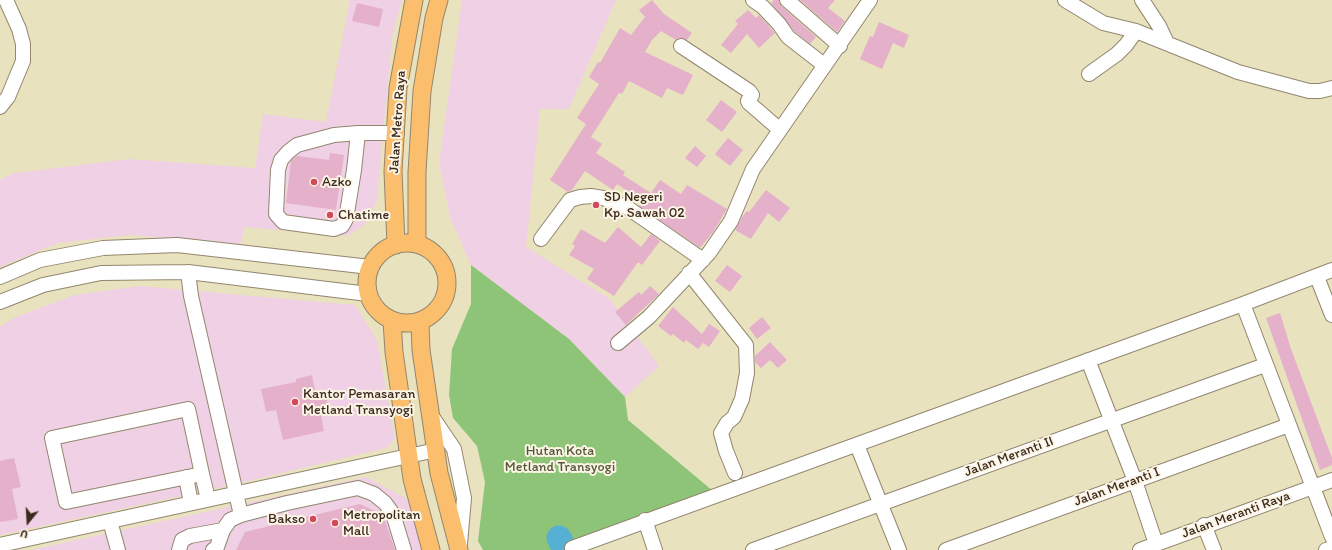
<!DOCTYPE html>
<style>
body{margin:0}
#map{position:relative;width:1332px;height:550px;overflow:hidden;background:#e9e2bf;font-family:Itim,sans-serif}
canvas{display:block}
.north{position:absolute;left:8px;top:502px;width:40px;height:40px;-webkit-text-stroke:3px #fcf5e5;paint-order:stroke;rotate:198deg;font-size:11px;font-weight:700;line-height:16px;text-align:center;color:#3b2a1e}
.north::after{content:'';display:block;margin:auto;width:14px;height:18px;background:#3b2a1e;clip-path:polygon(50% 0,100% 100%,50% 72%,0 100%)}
</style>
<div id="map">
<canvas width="1332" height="550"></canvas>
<div class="north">U</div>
</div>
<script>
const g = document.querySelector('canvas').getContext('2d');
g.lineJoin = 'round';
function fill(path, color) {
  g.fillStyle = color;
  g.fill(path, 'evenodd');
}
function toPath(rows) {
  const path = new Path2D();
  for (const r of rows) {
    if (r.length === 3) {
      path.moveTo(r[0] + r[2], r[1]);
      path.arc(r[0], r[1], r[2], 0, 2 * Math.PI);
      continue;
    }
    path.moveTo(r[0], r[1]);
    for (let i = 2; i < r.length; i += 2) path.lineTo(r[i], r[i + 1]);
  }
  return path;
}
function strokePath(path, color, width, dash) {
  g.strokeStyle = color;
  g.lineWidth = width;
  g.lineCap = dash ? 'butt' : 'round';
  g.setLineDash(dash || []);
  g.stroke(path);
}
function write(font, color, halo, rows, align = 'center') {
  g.font = font + ' Itim,sans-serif';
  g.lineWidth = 4;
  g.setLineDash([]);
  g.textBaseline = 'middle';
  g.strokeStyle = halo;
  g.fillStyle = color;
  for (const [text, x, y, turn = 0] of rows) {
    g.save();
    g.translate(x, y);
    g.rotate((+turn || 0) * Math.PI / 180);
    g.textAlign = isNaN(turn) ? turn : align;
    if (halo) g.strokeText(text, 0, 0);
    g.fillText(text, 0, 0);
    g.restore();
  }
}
fill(toPath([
 [350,0,402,0,392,37,377,200,365,224,347,236,244,227,241,244,130,235,58,243,0,267,0,180,15,173,129,159,255,168,263,114,326,122],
 [462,0,616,0,569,109,540,109,526,247,610,299,659,366,625,397,569,339,471,265,450,217,439,163],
 [140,286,355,305,377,340,395,439,386,448,223,487,0,535,0,327,14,318,74,295],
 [366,477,409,500,423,550,31,550]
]), '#f0d0e4');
fill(toPath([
 [471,265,569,339,625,397,628,420,713,491,552,547,553,550,483,550,478,541,485,482,477,446,453,418,449,395,452,349,471,304]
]), '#8dc478');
strokePath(toPath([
 [559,538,565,550]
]), '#56b0d3', 25);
fill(toPath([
 [652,0,664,14,692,33,687,40,681,38,676,40,661,31,652,40,645,52,693,75,683,95,667,88,662,98,629,81,622,94,619,93,591,137,602,144,596,153,625,172,623,175,651,193,660,180,681,194,687,185,727,209,713,232,700,248,639,206,642,201,617,184,613,190,585,171,572,190,568,192,550,180,586,124,577,118,599,84,589,77,598,62,600,63,620,28,631,35,645,17,639,10],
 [774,0,779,0,781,6,816,37,810,44,794,31,771,3],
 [800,0,835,0,828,8,845,21,837,32],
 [357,3,383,9,379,27,352,21],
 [748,10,756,18,759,15,775,33,759,48,747,34,731,53,721,45,738,24,735,21],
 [879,22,909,35,904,48,893,43,882,69,860,59,870,36,873,37],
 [721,100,737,112,722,132,706,120],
 [728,138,743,150,730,166,715,154],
 [695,146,706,156,697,167,685,158],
 [330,153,344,155,336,210,286,203,291,161,294,158,297,156,329,160],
 [766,190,790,208,779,222,768,213,751,239,735,230,742,217,747,211,749,212],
 [618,227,641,247,651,234,660,241,642,265,638,262,614,296,587,279,594,269,569,255,575,246,572,244,581,229,605,243],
 [727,265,742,276,730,292,715,281],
 [650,286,659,294,626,325,615,312,639,292,641,295],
 [673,307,702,334,709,324,720,331,709,347,703,343,698,349,686,340,684,343,673,334,671,336,658,326],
 [1280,313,1291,349,1332,458,1332,465,1320,470,1266,318],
 [762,317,771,328,757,339,749,328],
 [770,342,787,360,778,368,770,360,761,368,755,362,755,356],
 [312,375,316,395,325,393,329,408,320,410,324,431,283,440,276,410,266,412,261,389,296,382,296,379],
 [14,458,21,487,12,489,18,519,0,522,0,461],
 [360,504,383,515,395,550,236,550,245,532]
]), '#e4b0ca');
const minor = toPath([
 [753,0,763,7,779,24,788,37,824,65],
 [787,0,840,46],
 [1065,0,1103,23,1136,31,1238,72,1309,91,1320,91,1332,88],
 [1142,0,1159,26,1167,43],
 [681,46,749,91,752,95,748,101,749,103,779,129],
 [1089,74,1117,54,1126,45,1136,31],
 [0,107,8,97,23,61,23,44,19,29,6,0],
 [358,133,334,135,297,145,288,152,281,160,278,170,276,214,283,222,334,229,342,226,346,219,354,170,358,133,397,133],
 [541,239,570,200,580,197,591,196,603,198,628,208,703,260],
 [188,272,191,296,241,515],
 [689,273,746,345,747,373,742,399,734,417,727,423,721,433,726,451,735,473],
 [0,277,40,260,103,248,177,245,370,267],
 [1317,277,1332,315],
 [0,302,43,285,101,273,188,272,368,294],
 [1243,304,1332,270],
 [618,343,649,317,709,253,731,221,753,169,870,0],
 [1088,360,1135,481,1156,544],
 [188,409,202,474,66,502,52,438,188,409],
 [431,415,454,449,464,498,460,544],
 [857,445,899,550],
 [202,474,208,499],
 [186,477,191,503],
 [645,520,655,550],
 [110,521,118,550],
 [1204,525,1214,550],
 [0,545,436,450],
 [572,548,1243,304,1332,537],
 [179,550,182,540,190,536,223,530],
 [213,550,217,547,223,530,230,520,241,515,287,503,358,488,374,494,385,503,393,514,404,550],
 [753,550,1265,365],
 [946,550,1289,425],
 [1140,550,1332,480],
 [1326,550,1332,548]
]);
const major = toPath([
 [407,283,40],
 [417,244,417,172,422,91,434,18,439,0],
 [396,245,393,171,398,88,414,0],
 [392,321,394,352,412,479,431,550],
 [420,322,421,350,439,473,459,550]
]);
strokePath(minor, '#92866e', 16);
strokePath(major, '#92866e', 19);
strokePath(minor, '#fff', 14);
strokePath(major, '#fabe6d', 17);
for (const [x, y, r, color] of [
 [314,182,4,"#d1495b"],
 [596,205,4,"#d1495b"],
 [330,215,4,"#d1495b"],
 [295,402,4,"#d1495b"],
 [313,519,4,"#d1495b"],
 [335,523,4,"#d1495b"]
]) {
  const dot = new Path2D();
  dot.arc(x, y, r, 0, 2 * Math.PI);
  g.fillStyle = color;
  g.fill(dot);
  strokePath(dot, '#fcf5e5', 1.5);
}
write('14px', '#3b2a1e', '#fcf5e5', [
 ["Jalan Metro Raya",398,122,-86],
 ["Jalan Meranti II",1009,457,-20],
 ["Jalan Meranti I",1117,487,-20],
 ["Jalan Meranti Raya",1236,515,-20]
]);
write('14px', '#3b2a1e', '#fcf5e5', [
 ["Azko",322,182],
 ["SD Negeri",604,197],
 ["Kp. Sawah 02",604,213],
 ["Chatime",338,215],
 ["Kantor Pemasaran",303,394],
 ["Metland Transyogi",303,410],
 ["Metropolitan",343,515],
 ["Mall",343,531],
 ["Bakso",305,519,"right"]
], 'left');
write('14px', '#545839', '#fcf5e5', [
 ["Hutan Kota",560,451],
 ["Metland Transyogi",560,467]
]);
</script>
